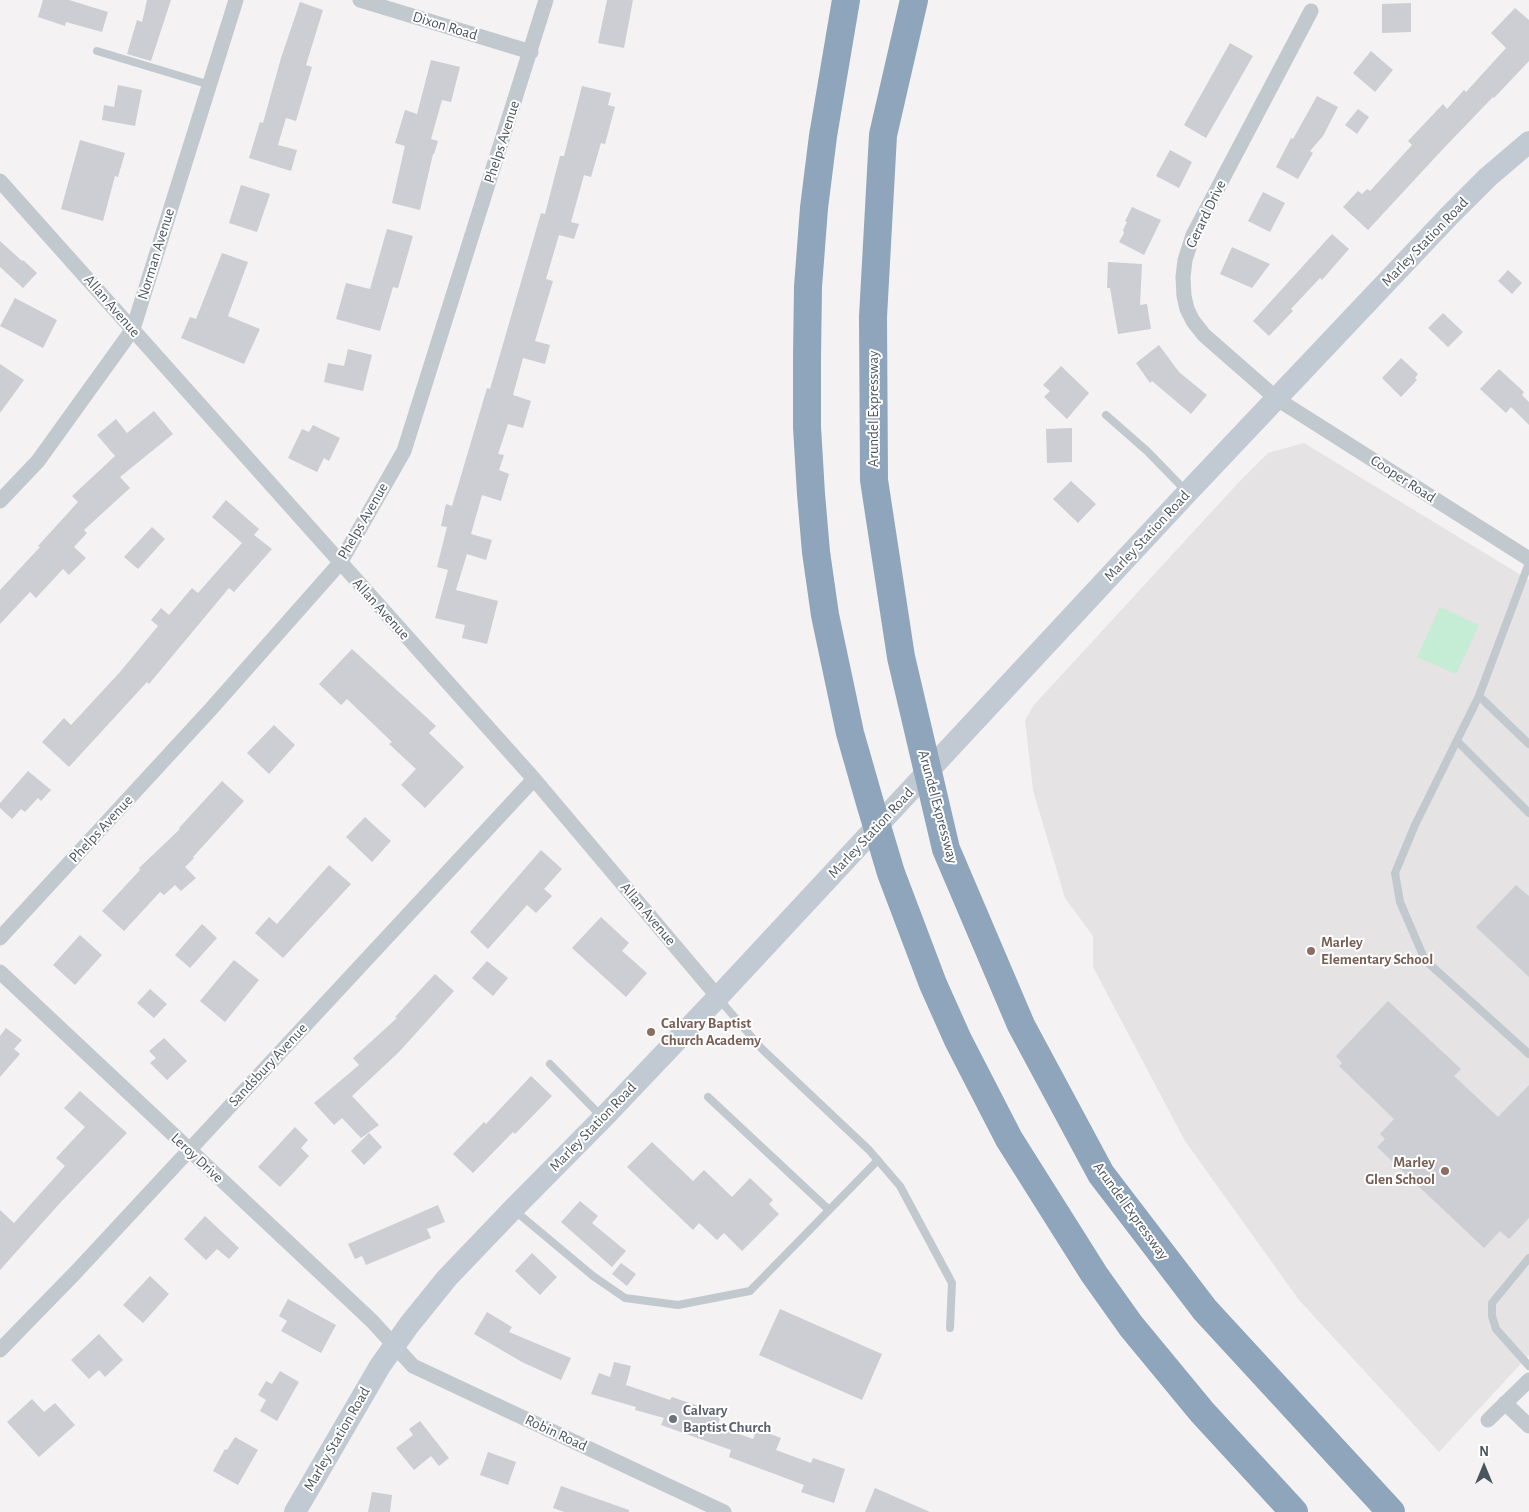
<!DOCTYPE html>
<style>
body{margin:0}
#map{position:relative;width:1529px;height:1512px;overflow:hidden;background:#f4f2f2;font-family:"Alegreya Sans",sans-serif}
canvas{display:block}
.north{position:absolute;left:1459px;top:1442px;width:50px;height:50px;-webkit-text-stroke:4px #fff;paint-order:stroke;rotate:0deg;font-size:14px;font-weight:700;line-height:20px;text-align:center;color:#4b555e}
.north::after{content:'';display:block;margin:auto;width:18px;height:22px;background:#4b555e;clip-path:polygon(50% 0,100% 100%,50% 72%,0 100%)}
</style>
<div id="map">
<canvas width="1529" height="1512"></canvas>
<div class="north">N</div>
</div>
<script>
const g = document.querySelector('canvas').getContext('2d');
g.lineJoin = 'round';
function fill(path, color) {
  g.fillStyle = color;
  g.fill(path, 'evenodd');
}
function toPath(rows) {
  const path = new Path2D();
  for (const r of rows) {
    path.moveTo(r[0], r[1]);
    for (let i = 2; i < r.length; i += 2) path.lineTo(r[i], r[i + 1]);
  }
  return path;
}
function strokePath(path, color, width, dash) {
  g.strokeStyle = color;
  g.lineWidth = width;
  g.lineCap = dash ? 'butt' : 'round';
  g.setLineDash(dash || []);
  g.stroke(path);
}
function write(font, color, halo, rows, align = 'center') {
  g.font = font + ' "Alegreya Sans",sans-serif';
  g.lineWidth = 4;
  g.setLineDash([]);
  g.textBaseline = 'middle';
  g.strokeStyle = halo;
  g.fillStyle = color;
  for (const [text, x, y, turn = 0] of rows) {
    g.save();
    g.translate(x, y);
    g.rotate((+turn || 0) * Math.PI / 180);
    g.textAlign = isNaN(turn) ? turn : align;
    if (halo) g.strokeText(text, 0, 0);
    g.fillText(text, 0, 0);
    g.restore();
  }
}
fill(toPath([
 [1304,443,1529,580,1529,1355,1439,1452,1299,1300,1185,1141,1093,967,1093,936,1065,898,1033,790,1025,720,1034,705,1239,482,1268,453]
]), '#e5e3e3');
fill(toPath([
 [1440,607,1479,625,1456,674,1417,657]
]), '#c5ecd4');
fill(toPath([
 [43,0,69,0,108,12,102,32,66,22,65,26,38,17],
 [147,0,171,0,151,61,127,54,137,20,142,22],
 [607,0,633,0,624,48,598,43],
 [300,2,323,10,306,65,312,67,296,121,286,118,278,145,297,150,291,171,249,158,260,122,263,123,281,58],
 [1411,3,1411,32,1382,33,1382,4],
 [1515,8,1529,20,1529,61,1494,98,1493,97,1442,150,1368,230,1343,207,1358,191,1362,194,1367,189,1370,191,1412,145,1408,141,1443,104,1447,109,1464,90,1466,92,1506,48,1491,33],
 [1230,43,1253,56,1206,138,1184,125],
 [1371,51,1393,70,1375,92,1353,73],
 [431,60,460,67,451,102,442,100,431,139,438,141,434,154,433,154,420,210,392,203,405,146,395,143,405,110,417,114],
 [118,85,142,90,135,126,102,120,104,105,114,107],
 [582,86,611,93,608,105,615,107,605,144,601,143,591,177,584,175,571,222,579,224,574,239,559,235,546,279,553,281,535,341,550,345,545,364,523,358,513,395,531,401,523,428,508,424,498,454,504,455,499,470,509,474,501,501,482,495,471,534,492,540,486,560,467,554,456,590,498,601,487,644,462,638,465,625,435,618,448,570,437,567,447,527,441,526,446,504,452,506,487,388,490,389,541,213,545,214,560,156,564,156],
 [1317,96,1338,107,1323,136,1310,151,1313,153,1298,179,1276,167,1291,138,1293,139],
 [1358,109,1369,117,1357,134,1345,125],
 [80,140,125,153,118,177,115,176,103,221,61,209],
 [1170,150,1192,162,1179,188,1156,176],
 [241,185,270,194,257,232,229,223],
 [1263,192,1285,203,1270,232,1248,221],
 [1132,207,1161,220,1144,255,1119,242,1124,233,1123,230,1127,222,1125,221],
 [387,229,413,236,398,288,393,287,380,331,336,319,346,283,370,289],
 [1332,234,1349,249,1322,280,1320,278,1291,309,1293,311,1269,336,1253,321],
 [0,241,22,261,23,260,37,273,23,288,0,267],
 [1232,247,1270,264,1252,288,1220,274],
 [222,253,248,262,228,316,260,329,244,364,181,338,190,317,196,319],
 [1108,262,1142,264,1140,305,1147,304,1151,329,1118,334,1110,288,1107,288],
 [1508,270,1522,283,1512,294,1498,281],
 [15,298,57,320,43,348,0,326],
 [1443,313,1463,332,1448,347,1428,328],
 [1159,345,1179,372,1207,395,1191,414,1152,381,1150,383,1136,363],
 [348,349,372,355,363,391,324,382,328,363,344,366],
 [1401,358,1418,374,1415,378,1417,380,1401,397,1382,378],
 [0,364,24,380,0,413],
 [1061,366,1089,393,1067,419,1044,397,1050,391,1043,385],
 [1499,369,1524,392,1522,395,1529,402,1529,425,1511,407,1506,413,1480,389],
 [154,411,173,434,120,477,130,488,84,530,87,533,74,547,86,558,69,575,63,569,36,598,30,592,0,624,0,590,40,547,38,546,78,502,72,496,115,456,97,435,116,419,127,433],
 [313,425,340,438,329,461,324,458,317,472,288,458,302,429,309,432],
 [1072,428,1072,462,1047,463,1046,429],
 [1071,481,1096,504,1078,523,1053,499],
 [226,500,259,529,254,535,272,549,234,592,229,588,149,684,147,682,69,767,42,742,64,718,71,725,120,672,158,626,151,620,161,608,169,615,192,588,198,593,242,543,212,517],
 [152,527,165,539,138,569,124,557],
 [352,649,436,726,429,733,464,767,425,808,401,785,416,769,389,744,392,742,347,699,341,705,319,684],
 [274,725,295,745,269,774,247,753],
 [28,771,51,790,41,801,38,798,25,812,21,809,12,819,0,808,0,803],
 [222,781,244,801,193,857,194,858,185,867,196,878,181,891,175,885,164,895,160,892,124,931,102,911,140,870,139,868,180,829,179,828],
 [365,817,391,841,372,862,346,837],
 [541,850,562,869,544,889,552,896,536,913,527,905,488,949,470,932],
 [329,865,351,884,283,958,255,933,269,917,277,924],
 [1516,885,1529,896,1529,977,1476,927],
 [601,917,629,943,622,951,647,973,626,997,572,948],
 [202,924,217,938,190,968,175,955],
 [80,935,102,955,75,985,53,965],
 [234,960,259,980,225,1022,200,1001],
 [487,961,508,978,493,996,472,978],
 [435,974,454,991,399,1052,352,1096,379,1125,361,1138,342,1118,334,1125,314,1103,359,1065,353,1058,397,1018,395,1017],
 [150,989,167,1004,154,1018,137,1003],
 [1388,1001,1461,1069,1454,1076,1498,1117,1529,1085,1529,1218,1509,1239,1500,1231,1484,1248,1377,1147,1385,1139,1380,1134,1394,1119,1339,1066,1342,1063,1336,1056],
 [6,1028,22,1040,14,1049,20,1054,0,1077,0,1036],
 [164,1038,187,1061,167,1080,150,1063,156,1058,149,1051],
 [531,1076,552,1096,515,1134,513,1132,473,1173,453,1154,484,1122,486,1124],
 [80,1091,127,1133,60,1203,0,1270,0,1210,14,1223,65,1166,56,1158,85,1127,64,1108],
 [295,1127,308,1140,301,1148,309,1156,280,1187,258,1167],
 [369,1133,382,1147,364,1165,351,1151],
 [652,1142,693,1181,704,1170,732,1197,750,1178,773,1200,769,1204,779,1214,742,1251,724,1233,717,1240,699,1223,693,1230,627,1167],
 [580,1201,598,1216,592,1223,626,1251,612,1267,561,1222],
 [438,1205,445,1222,427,1229,431,1238,366,1265,362,1256,355,1259,348,1244],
 [205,1216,239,1248,229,1259,217,1249,206,1260,184,1239],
 [532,1253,557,1277,540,1295,515,1271],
 [621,1263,636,1274,627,1286,612,1274],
 [150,1276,169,1294,143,1323,123,1305],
 [288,1299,336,1325,321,1353,281,1331,287,1321,279,1316],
 [780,1309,882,1354,862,1400,759,1355],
 [487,1312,512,1327,509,1332,571,1358,561,1380,522,1362,474,1334],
 [99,1334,123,1360,105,1377,99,1370,89,1379,71,1360],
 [614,1362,631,1366,626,1385,670,1400,672,1397,722,1414,717,1426,753,1439,757,1429,781,1438,776,1450,811,1463,813,1458,845,1469,834,1503,801,1492,804,1485,729,1457,731,1450,661,1425,664,1418,635,1410,636,1407,591,1394,599,1373,610,1377],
 [280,1371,299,1382,277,1421,260,1411,266,1400,258,1395,266,1381,272,1384],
 [32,1399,44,1412,55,1403,75,1425,39,1457,7,1422],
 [420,1421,449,1458,439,1466,431,1456,414,1470,396,1448,413,1435,409,1429],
 [235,1437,258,1450,238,1485,213,1471,225,1449,227,1450],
 [488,1452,516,1462,508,1485,480,1475],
 [561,1486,629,1510,629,1512,564,1512,553,1508],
 [875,1488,930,1512,865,1512],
 [372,1492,392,1495,390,1512,368,1512]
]), '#ccced3');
strokePath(toPath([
 [97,51,210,85],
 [1106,415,1147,451,1186,491],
 [1529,563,1479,696,1415,825,1395,873,1400,902,1425,960,1529,1054],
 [1479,696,1529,744],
 [1457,741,1529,813],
 [719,999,762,1049,869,1150,900,1186,952,1283,950,1328],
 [550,1064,602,1117],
 [708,1097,829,1210],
 [514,1210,593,1276,625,1298,678,1305,750,1291,878,1160],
 [1529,1258,1492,1303,1492,1316,1496,1329,1529,1366]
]), '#c1c9cf', 8);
strokePath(toPath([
 [360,0,531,52],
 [1311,11,1193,235,1185,260,1183,277,1184,296,1187,309,1193,321,1204,335,1277,399,1529,559],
 [0,181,534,779,718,997],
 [0,501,38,461,133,329,236,0],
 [0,938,211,709,340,563,404,451,546,0],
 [0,972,372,1321,413,1366,724,1512],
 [0,1350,76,1272,534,779],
 [1505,1403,1529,1426],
 [1488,1420,1529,1380]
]), '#c1c9cf', 15);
strokePath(toPath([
 [295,1512,380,1366,409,1325,447,1278,513,1209,603,1118,718,997,1187,493,1450,215,1488,177,1529,142]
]), '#c1cad3', 22);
strokePath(toPath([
 [846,0,823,136,814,208,808,287,807,357,807,427,811,494,816,552,825,615,850,733,870,803,891,873,933,984,958,1040,1009,1139,1094,1274,1131,1326,1202,1412,1294,1512],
 [914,0,883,135,873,317,874,480,901,657,946,849,1021,1025,1101,1174,1205,1310,1391,1512]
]), '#8ea5bb', 28);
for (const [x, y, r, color] of [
 [1311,951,5,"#8d6e63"],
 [651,1032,5,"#8d6e63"],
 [1445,1171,5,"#8d6e63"],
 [673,1419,5,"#6b7280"]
]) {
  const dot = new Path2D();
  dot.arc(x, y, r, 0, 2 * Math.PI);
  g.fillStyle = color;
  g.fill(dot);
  strokePath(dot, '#fff', 2);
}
write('15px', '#4b555e', '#fff', [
 ["Dixon Road",445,26,17],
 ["Phelps Avenue",502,142,-72],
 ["Gerard Drive",1206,214,-64],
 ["Marley Station Road",1425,242,-46],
 ["Norman Avenue",156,254,-73],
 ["Allan Avenue",112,306,49],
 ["Arundel Expressway",873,409,-90],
 ["Cooper Road",1403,479,33],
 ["Phelps Avenue",363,521,-60],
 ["Marley Station Road",1147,536,-47],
 ["Allan Avenue",381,609,48],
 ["Arundel Expressway",938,807,75],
 ["Phelps Avenue",101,829,-47],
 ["Marley Station Road",871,833,-47],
 ["Allan Avenue",648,914,50],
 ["Sandsbury Avenue",268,1065,-47],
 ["Marley Station Road",593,1127,-46],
 ["Leroy Drive",197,1158,43],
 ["Arundel Expressway",1131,1211,54],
 ["Robin Road",556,1433,25],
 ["Marley Station Road",337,1439,-60]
]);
write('bold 15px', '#785e54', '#fff', [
 ["Marley",1321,942],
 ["Elementary School",1321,959],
 ["Calvary Baptist",661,1023],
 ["Church Academy",661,1040],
 ["Marley",1435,1162,"right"],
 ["Glen School",1435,1179,"right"]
], 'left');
write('bold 15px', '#5b616d', '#fff', [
 ["Calvary",683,1410],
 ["Baptist Church",683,1427]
], 'left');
</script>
